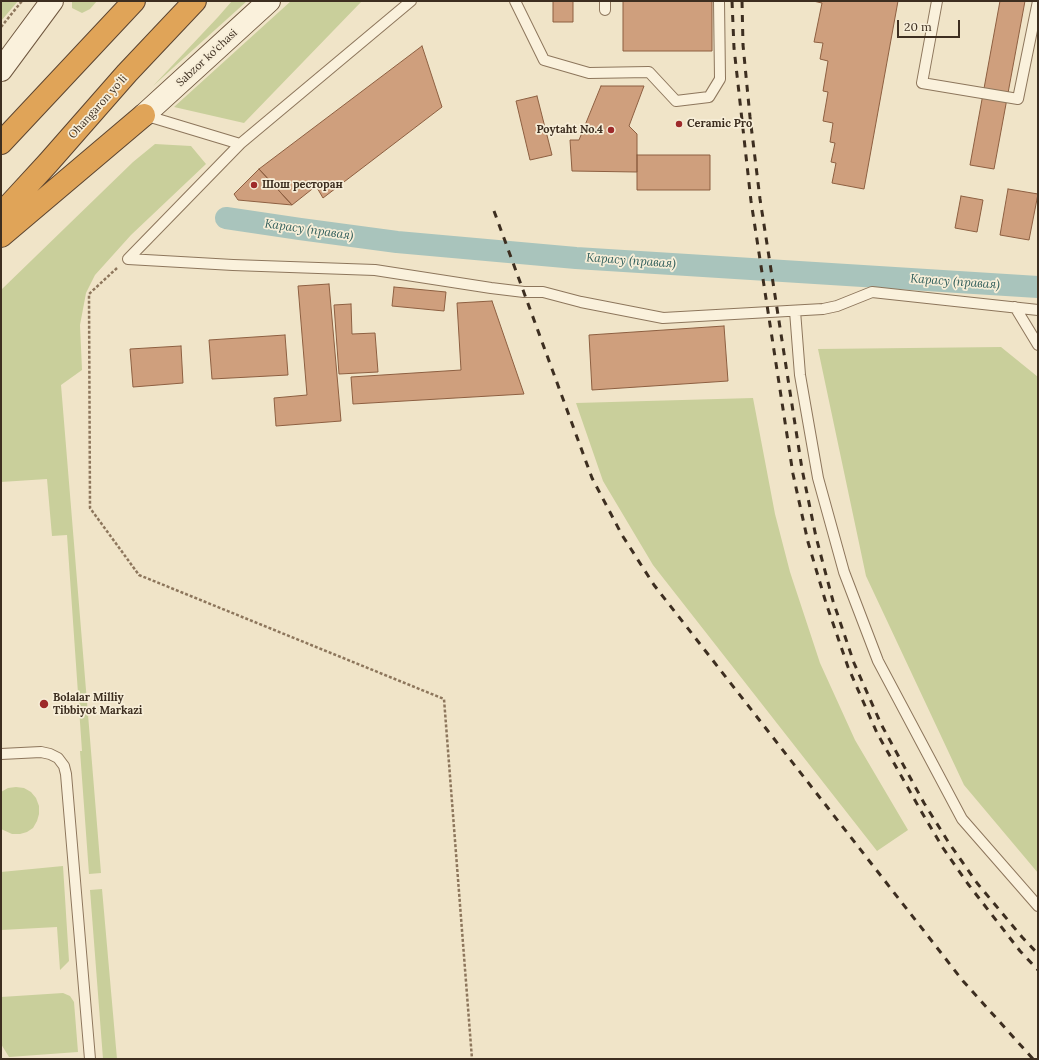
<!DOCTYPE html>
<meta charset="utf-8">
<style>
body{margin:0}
#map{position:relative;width:1039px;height:1060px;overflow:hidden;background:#f0e4c8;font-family:Lora,serif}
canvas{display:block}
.frame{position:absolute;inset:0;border:2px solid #3d2e20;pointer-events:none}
.scale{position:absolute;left:897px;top:20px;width:63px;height:18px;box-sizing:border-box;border:2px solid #3d2e20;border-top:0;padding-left:5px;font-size:12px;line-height:14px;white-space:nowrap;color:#3d2e20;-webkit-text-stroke:3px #f7eed8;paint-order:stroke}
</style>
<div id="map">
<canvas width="1039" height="1060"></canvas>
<div class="frame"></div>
<div class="scale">20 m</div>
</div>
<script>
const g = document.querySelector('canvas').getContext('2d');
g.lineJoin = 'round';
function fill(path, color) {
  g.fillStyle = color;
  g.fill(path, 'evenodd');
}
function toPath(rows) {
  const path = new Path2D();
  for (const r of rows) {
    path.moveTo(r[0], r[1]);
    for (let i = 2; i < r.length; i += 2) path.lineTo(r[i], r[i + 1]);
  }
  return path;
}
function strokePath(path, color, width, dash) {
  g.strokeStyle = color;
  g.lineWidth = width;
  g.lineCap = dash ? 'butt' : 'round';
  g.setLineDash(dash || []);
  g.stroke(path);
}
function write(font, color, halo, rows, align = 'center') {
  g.font = font + ' Lora,serif';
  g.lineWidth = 3.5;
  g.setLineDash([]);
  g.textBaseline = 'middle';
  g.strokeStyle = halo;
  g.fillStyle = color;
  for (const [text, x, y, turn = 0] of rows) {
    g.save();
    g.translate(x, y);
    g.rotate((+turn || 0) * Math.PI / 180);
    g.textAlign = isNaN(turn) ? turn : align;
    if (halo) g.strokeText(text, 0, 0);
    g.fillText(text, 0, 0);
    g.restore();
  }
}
fill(toPath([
 [1,1,18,1,1,21],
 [72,1,97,1,90,9,82,13,72,8],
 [232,1,247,1,153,86,218,17],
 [291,1,362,1,244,123,174,107],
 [155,144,191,146,206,164,131,235,95,275,86,293,80,325,82,370,61,385,101,873,89,874,80,751,82,751,67,535,52,536,47,479,1,482,1,290,133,162],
 [1001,347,1038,377,1038,873,964,785,866,576,818,349],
 [753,398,775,514,790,572,820,663,855,740,908,830,877,851,653,565,603,481,576,403],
 [16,787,24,788,31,792,36,798,39,806,39,814,37,821,33,828,27,832,20,834,12,834,1,829,1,792,8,788],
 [63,866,69,961,60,970,57,927,1,930,1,872],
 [102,889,117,1059,103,1059,90,890],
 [63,993,70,996,74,1002,78,1052,9,1057,1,1044,1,997]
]), '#c9cf9b');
strokePath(toPath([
 [226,218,300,229,397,242,576,258,1038,287]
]), '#a9c4bc', 22);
const building = toPath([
 [553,1,573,1,573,22,553,22,553,1],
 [623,1,712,1,712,51,623,51,623,1],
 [813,1,898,1,864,189,832,183,836,163,831,162,835,143,830,142,833,123,823,121,828,92,823,91,828,61,820,59,823,43,814,42,822,3,813,1],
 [1000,1,1025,1,994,169,970,165,1000,1],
 [422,46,442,107,323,198,316,186,292,205,259,169,422,46],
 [601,86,644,86,629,126,637,134,637,172,572,171,570,140,579,140,601,86],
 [537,96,552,155,530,160,516,101,537,96],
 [637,155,710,155,710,190,637,190,637,155],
 [259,169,292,205,238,200,234,194,259,169],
 [1008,189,1038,194,1029,240,1000,235,1008,189],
 [961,196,983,200,977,232,955,228,961,196],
 [329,284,341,421,276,426,274,398,307,395,298,286,329,284],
 [394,287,446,292,444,311,392,306,394,287],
 [492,301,524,394,353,404,351,377,461,370,457,303,492,301],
 [351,304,352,334,375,333,378,372,339,374,334,305,351,304],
 [724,326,728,381,592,390,589,335,724,326],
 [285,335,288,375,212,379,209,340,285,335],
 [181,346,183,383,133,387,130,349,181,346]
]);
fill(building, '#cf9f7d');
strokePath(building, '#8d5f41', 1);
const lane = toPath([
 [515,1,544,60,589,73,649,72,676,101,709,97,720,79,719,1],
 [937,1,922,83,1018,99,1038,1],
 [605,10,605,1],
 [144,115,240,144],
 [128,259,233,265,375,270,491,288,524,292,543,292,581,302,663,318,823,309,837,306,872,292,1038,310],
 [128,259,240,144,411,1],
 [1015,307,1038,345],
 [795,311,800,375,818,478,844,572,878,661,962,819,1038,906],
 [1,754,41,752,50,754,58,758,64,766,66,774,90,1059]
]);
const secondary = toPath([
 [1,70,52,1],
 [144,115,269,1]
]);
const highway = toPath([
 [1,143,134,1],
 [1,214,48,163,127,73,195,1],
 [1,236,144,115]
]);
strokePath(lane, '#8d765c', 12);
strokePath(secondary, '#6f573f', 24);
strokePath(highway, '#5b4430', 24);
strokePath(toPath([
 [1,27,22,1],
 [117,268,89,294,90,508,139,575,444,699,472,1059]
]), '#8d765c', 2.5, [3, 2]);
strokePath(lane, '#faf1dc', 10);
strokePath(secondary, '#faf1dc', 22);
strokePath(highway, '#e0a458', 22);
strokePath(toPath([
 [732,1,734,48,751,201,793,474,808,542,826,603,848,667,877,733,921,811,943,848,968,884,1020,951,1038,970],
 [742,1,743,45,750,117,760,199,802,469,816,537,833,601,854,663,881,724,924,803,949,843,977,883,1022,937,1038,954],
 [494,211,592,478,622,535,654,585,963,981,1033,1059]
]), '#3d2e20', 3, [7, 7]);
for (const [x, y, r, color] of [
 [679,124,4,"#9e2a2b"],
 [611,130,4,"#9e2a2b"],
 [254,185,4,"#9e2a2b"],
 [44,704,5,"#9e2a2b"]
]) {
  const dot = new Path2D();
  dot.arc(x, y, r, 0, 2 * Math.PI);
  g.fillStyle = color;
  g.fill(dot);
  strokePath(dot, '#f7eed8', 1.5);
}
write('11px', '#3d2e20', '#f7eed8', [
 ["Sabzor ko'chasi",207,58,-43],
 ["Ohangaron yoʻli",98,107,-48]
]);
write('bold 11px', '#3d2e20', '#f7eed8', [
 ["Ceramic Pro",687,124],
 ["Poytaht No.4",603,130,"right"],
 ["Шош ресторан",262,185],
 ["Bolalar Milliy",53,698],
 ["Tibbiyot Markazi",53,711]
], 'left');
write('italic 12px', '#2f5d5a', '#f7eed8', [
 ["Карасу (правая)",309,230,8],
 ["Карасу (правая)",631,261,4],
 ["Карасу (правая)",955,282,4]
]);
</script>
